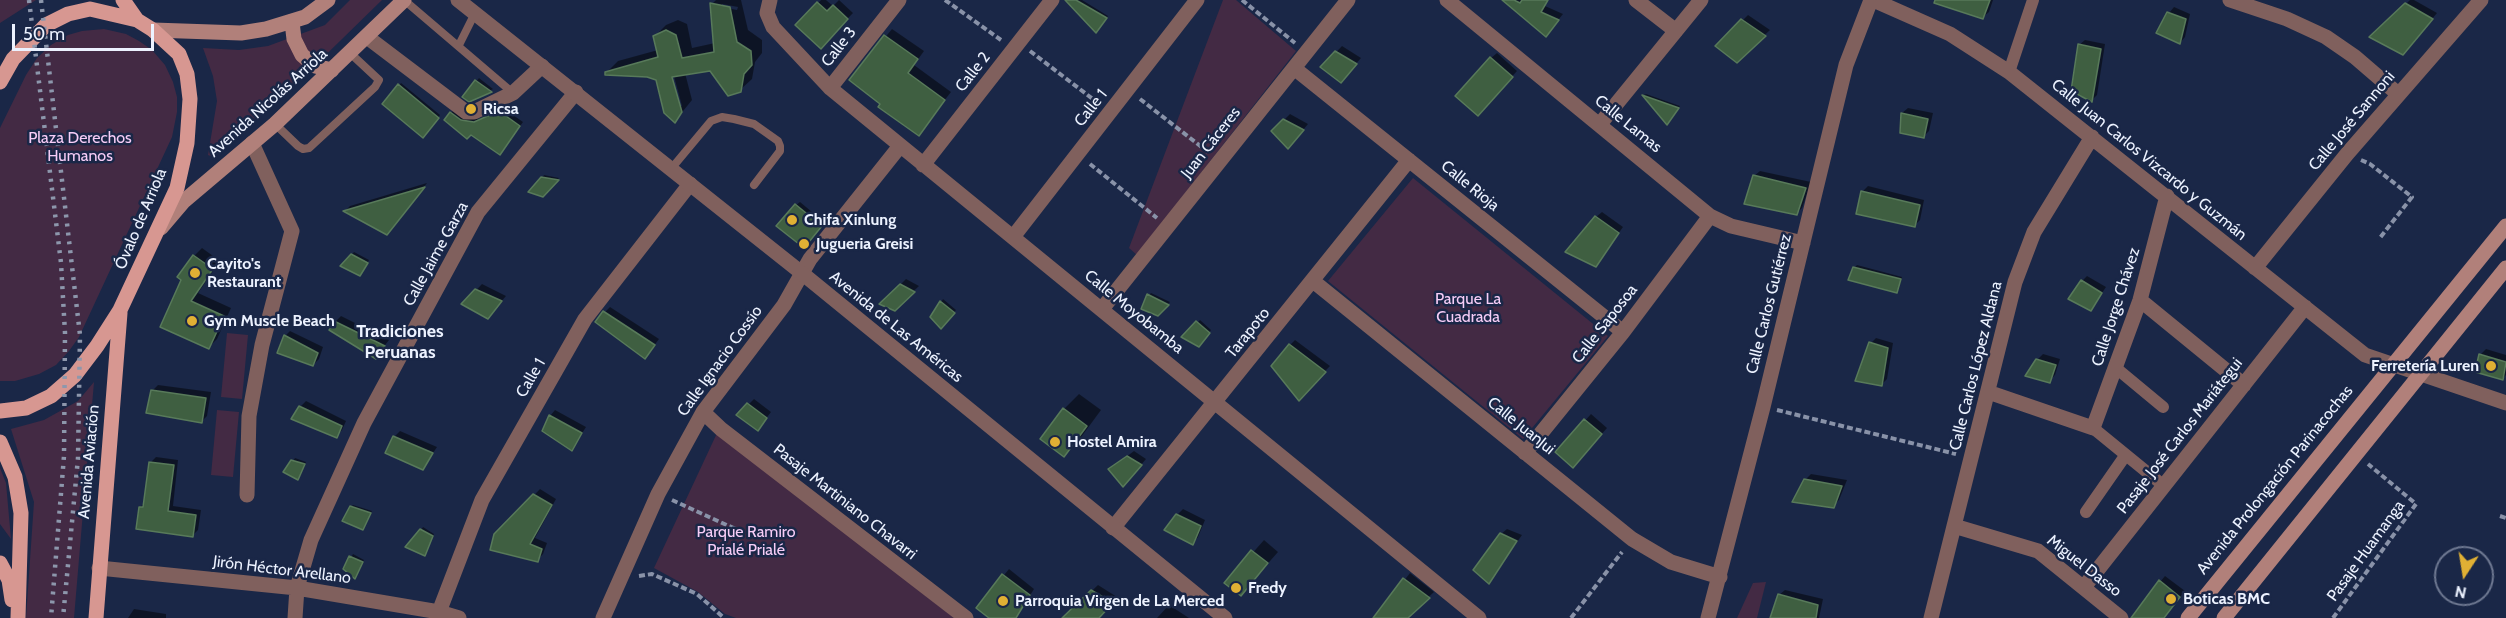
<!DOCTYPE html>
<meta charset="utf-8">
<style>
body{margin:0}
#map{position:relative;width:2506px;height:618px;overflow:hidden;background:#1a2747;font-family:Cabin,sans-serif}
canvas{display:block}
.north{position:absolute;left:2434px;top:546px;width:60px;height:60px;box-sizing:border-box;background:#1a2747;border:2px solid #6e7891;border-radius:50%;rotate:192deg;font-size:16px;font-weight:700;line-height:24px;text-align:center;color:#ecf2ff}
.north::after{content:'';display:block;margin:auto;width:21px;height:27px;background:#e0b034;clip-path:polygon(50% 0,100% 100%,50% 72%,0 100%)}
.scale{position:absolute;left:12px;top:24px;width:142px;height:27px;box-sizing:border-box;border:3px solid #ecf2ff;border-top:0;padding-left:8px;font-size:18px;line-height:21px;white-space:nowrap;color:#ecf2ff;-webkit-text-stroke:4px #1a2747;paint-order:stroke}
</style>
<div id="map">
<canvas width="2506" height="618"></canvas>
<div class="north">N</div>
<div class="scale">50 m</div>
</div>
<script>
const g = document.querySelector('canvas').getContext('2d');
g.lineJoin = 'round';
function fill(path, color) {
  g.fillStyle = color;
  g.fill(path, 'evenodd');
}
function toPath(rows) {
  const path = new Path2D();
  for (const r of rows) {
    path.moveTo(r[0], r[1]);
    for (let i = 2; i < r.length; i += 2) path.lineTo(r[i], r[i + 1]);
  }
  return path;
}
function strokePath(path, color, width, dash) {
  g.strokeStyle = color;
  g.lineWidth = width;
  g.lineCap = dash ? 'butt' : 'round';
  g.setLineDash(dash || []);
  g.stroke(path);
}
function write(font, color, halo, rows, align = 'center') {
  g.font = font + ' Cabin,sans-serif';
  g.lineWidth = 5;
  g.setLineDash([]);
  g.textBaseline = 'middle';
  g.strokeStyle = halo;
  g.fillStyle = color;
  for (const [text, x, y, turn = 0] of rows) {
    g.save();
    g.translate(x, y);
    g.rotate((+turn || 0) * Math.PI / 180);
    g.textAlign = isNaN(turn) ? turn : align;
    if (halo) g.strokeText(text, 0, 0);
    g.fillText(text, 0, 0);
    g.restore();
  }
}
fill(toPath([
 [0,0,36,0,0,23],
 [350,0,382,0,299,81,213,157,208,155,217,101,213,76,203,48,239,50,268,46,325,25],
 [1223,0,1236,0,1296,51,1137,255,1129,248],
 [104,29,126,34,139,41,152,50,165,65,173,82,177,97,177,112,172,137,79,337,69,351,56,365,39,374,15,381,0,381,0,128,26,75,37,58,51,45,68,35,82,31],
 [1413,178,1608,336,1523,439,1328,281],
 [227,333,248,335,242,399,221,397],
 [94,382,74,618,26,618,34,502,11,429,44,420,78,401],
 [217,410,239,412,233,477,211,475],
 [718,431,954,618,736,618,725,614,698,592,654,568],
 [0,468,6,483,11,539,0,524],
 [1766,582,1757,618,1737,618,1753,583]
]), '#432a44');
fill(toPath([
 [716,0,741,0,748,30,762,40,762,53,755,62,752,79,740,90,711,69,685,73,692,100,675,121,658,79,647,75,607,72,618,61,658,50,655,36,666,25,678,20,687,24,692,48,715,43,712,4],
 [722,4,738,7,737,10,722,7],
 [672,69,682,106,679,106,669,70],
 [821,0,826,0,833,6,839,0,853,13,820,47,797,25],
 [1068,0,1082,0,1108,16,1099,28],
 [1505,0,1548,0,1545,6,1563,14,1551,29],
 [1966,0,1993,0,1989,12,1983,17],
 [2410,0,2414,0,2437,13,2409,47,2372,37],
 [2174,7,2190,14,2185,37,2180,43,2169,13],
 [1748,15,1770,30,1737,61,1717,46],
 [892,29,924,51,914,65,951,92,918,134,851,79],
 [2085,40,2105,44,2097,95,2092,100,2079,45],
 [1342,46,1361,58,1346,75,1322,67],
 [1497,53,1517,71,1483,108,1491,58],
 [479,78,493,89,469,101,464,96],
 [401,83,440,115,423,136,384,104],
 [1646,94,1680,106,1667,123,1644,95],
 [503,108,523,122,503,150,451,113,455,109,465,117,479,119],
 [1908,108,1933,113,1929,131,1924,136,1902,113],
 [1290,114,1308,124,1294,141,1273,131],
 [1760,171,1811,182,1802,208,1797,213,1754,176],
 [544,175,559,178,542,196,542,178],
 [427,183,393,227,345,211,350,206],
 [1868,186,1924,200,1920,220,1914,226,1862,192],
 [800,202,824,222,808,242,796,205],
 [1602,212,1623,227,1596,265,1596,217],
 [202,248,220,261,198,293,231,308,217,339,209,347,162,326,194,256],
 [354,252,369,260,363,271,342,266],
 [1857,265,1902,277,1899,289,1897,291,1854,268],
 [2087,276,2106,287,2091,309,2082,281],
 [906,279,919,286,895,309,881,304],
 [482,284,506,296,488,317,463,304],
 [1151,293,1170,302,1158,315,1149,295],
 [943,299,956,310,941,327,932,317],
 [610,307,659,339,650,351,605,312],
 [341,316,389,340,376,357,335,322],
 [1200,320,1211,330,1201,343,1184,337],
 [290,331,323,347,319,359,313,365,285,336],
 [1876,338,1893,343,1887,379,1881,385,1871,343],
 [1295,340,1330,366,1299,398,1290,345],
 [2486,349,2506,355,2506,375,2503,378,2480,355],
 [2043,354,2060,359,2055,375,2049,381,2037,360],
 [158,385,211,392,207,416,201,422,152,391],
 [1079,394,1101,410,1079,440,1064,455,1042,439,1064,409],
 [754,399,771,412,758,429,738,415],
 [306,401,346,421,342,430,336,436,300,407],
 [555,410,586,427,572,449,550,416],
 [1591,414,1607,428,1579,460,1557,452],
 [400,431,437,447,423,468,394,437],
 [1134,451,1146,459,1129,479,1110,469],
 [156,457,178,460,173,506,201,510,198,530,192,536,140,507,145,503,150,463],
 [295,458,306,462,300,476,293,461],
 [1811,474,1847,480,1839,500,1833,506,1805,480],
 [540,489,556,499,535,538,547,543,543,554,537,560,496,535],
 [353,505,372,511,363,528,351,507],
 [1183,509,1205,520,1198,537,1193,543,1177,515],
 [423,527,434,534,424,555,421,530],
 [1507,529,1522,535,1489,582,1501,534],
 [1264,540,1278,552,1241,594,1227,582],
 [353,554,364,560,355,577,345,568],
 [1009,569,1034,589,1016,618,992,618,978,607],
 [1410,573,1434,592,1406,618,1375,618],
 [2165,576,2185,591,2163,618,2138,618,2133,614],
 [1098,585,1117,597,1098,618,1073,618,1069,613],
 [1785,590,1823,599,1819,618,1771,618,1779,595],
 [1169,605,1189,618,1157,618],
 [134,609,166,614,166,618,128,618]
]), '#0007');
const building = toPath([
 [1065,0,1076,0,1107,18,1096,33,1065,0],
 [1502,0,1514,0,1520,3,1522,0,1548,0,1541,12,1559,20,1546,37,1502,0],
 [1935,0,1990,0,1983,19,1934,3,1935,0],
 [817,2,827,11,833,5,848,19,821,49,795,25,817,2],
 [710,3,730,7,737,42,751,51,752,65,744,74,741,92,728,96,710,71,672,77,682,112,675,123,664,113,656,80,647,77,605,75,605,72,658,57,653,36,666,30,676,35,682,58,714,52,710,3],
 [2405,3,2433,19,2403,55,2369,37,2405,3],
 [2167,12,2186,19,2180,44,2156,33,2167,12],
 [1741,19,1766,36,1737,63,1715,46,1741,19],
 [884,35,918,59,908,73,945,100,919,136,878,107,880,104,849,80,884,35],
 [2078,44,2101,49,2092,102,2071,91,2078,44],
 [1335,51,1357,64,1341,83,1320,67,1335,51],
 [1490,57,1513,77,1478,116,1455,96,1490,57],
 [475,80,492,92,469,102,462,97,475,80],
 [398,84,439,118,423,138,382,104,398,84],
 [1642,95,1679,108,1667,125,1642,95],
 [499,111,520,126,500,155,471,135,467,139,444,120,450,112,461,120,474,122,499,111],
 [1901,113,1928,119,1924,138,1900,133,1901,113],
 [1283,119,1304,130,1288,149,1271,131,1283,119],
 [1753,175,1806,188,1797,215,1744,204,1753,175],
 [541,177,559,180,543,197,528,192,541,177],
 [425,187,387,235,343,211,425,187],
 [1861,191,1920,205,1915,227,1856,214,1861,191],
 [795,204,822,226,804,248,776,226,795,204],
 [1595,216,1619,233,1596,267,1565,252,1595,216],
 [351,254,368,263,360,276,340,266,351,254],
 [193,255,213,269,191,301,224,316,209,349,160,327,181,280,177,277,193,255],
 [1853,267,1901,279,1897,293,1848,280,1853,267],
 [2081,280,2102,293,2091,311,2068,299,2081,280],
 [900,284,915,292,895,311,879,304,900,284],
 [475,289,502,301,488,319,461,304,475,289],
 [1147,294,1169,305,1158,316,1141,309,1147,294],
 [940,301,955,313,941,329,930,317,940,301],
 [603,311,655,345,645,359,595,322,603,311],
 [334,321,385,346,376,359,329,330,334,321],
 [1196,321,1210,333,1199,347,1181,337,1196,321],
 [284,335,318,353,313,366,277,353,284,335],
 [1869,342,1888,348,1882,386,1855,381,1869,342],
 [1289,344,1326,372,1299,401,1271,366,1289,344],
 [2479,354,2506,362,2503,380,2475,372,2479,354],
 [2036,359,2056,365,2050,383,2025,376,2036,359],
 [151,390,206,398,202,423,146,413,151,390],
 [747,403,767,418,758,431,736,415,747,403],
 [299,406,342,426,337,438,291,419,299,406],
 [1063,408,1087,426,1064,457,1040,439,1063,408],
 [549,415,582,433,572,451,542,431,549,415],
 [1584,419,1602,434,1573,468,1555,452,1584,419],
 [393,436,433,453,423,470,385,453,393,436],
 [1127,456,1142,465,1123,487,1108,469,1127,456],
 [291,460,305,464,298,480,283,472,291,460],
 [149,462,174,465,168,511,196,515,193,537,136,529,139,507,143,507,149,462],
 [1804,479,1842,486,1834,508,1792,502,1804,479],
 [533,494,552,505,530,544,542,549,538,562,490,550,494,534,533,494],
 [350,506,371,513,363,530,342,521,350,506],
 [1176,514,1201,526,1193,545,1164,530,1176,514],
 [420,529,433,536,425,556,405,547,420,529],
 [1500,533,1517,541,1489,584,1473,570,1500,533],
 [1251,550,1268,563,1241,596,1224,583,1251,550],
 [349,556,363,562,355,579,343,569,349,556],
 [1002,574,1030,595,1016,618,989,618,976,608,1002,574],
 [1403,578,1430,598,1408,618,1373,618,1403,578],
 [2159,580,2180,597,2164,618,2131,618,2159,580],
 [1091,590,1113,603,1099,618,1062,618,1091,590],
 [1778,594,1818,605,1816,618,1770,618,1778,594]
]);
fill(building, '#3f5f41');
strokePath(building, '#587a5a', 1.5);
strokePath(toPath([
 [945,0,1001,40],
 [1242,0,1295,43],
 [1030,51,1098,103],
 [1140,99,1208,152],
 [2361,160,2370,164,2412,197,2379,239],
 [1090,164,1157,218],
 [1777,410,1956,454],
 [672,500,742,532],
 [2500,516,2506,518],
 [639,576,652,574,697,594,724,618],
 [1571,618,1622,552],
 [2333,618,2416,504,2368,464]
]), '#8992a8', 4, [6, 3]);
strokePath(toPath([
 [404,0,513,93],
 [459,45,475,13],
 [275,124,298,146,303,149,309,148,375,87,379,80,350,53],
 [671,169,711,121,722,117,734,119,754,124,778,141,780,146,780,151,754,185]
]), '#80605d', 8);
strokePath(toPath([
 [2009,72,2033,0],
 [2116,368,2163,407],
 [2093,428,2164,486],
 [2086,512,2125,456]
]), '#80605d', 12);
strokePath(toPath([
 [770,0,767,13,773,27,830,88,1479,618],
 [1447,0,1710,216,1731,226,1803,243],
 [1636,0,1676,31],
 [1873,0,1950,34,2009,72,2365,355,2506,403],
 [2230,0,2287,19,2326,37,2355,57,2398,94],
 [367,37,466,112,474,112,513,93,542,66],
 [1294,68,1623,332],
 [830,88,899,0],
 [1600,124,1701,0],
 [923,165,1052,0],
 [1013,237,1197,0],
 [2255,268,2347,154,2481,0],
 [1313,281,1632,539,1671,562,1720,577],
 [2140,300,2244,385],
 [1102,309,1348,0],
 [1988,392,2093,428,2140,300,2167,196],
 [703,412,721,429,966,618],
 [1525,453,1623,332,1710,216],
 [247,495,249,416,262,345,292,231,252,143],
 [1954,526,2038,551,2121,618],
 [1113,528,1409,160],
 [99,568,297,588,439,612,459,618],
 [2084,587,2305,307],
 [439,612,482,500,585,319,690,184],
 [295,618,297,588,311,540,364,423,478,212,576,92],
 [603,618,658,494,703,412,784,305,810,259,900,146],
 [1708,618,1763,407,1846,65,1871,0],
 [1931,618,2015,282,2034,232,2092,137]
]), '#80605d', 15);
strokePath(toPath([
 [458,0,803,274,1225,618]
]), '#80605d', 15);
strokePath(toPath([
 [292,22,294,39,302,55,315,66,332,70],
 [153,30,241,33,266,29,305,17,328,0],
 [161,228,184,201,275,124,404,0],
 [2188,618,2506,226],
 [2224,618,2506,268]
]), '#b1807a', 15);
strokePath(toPath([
 [123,0,137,20],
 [0,82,13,59,46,25,68,14,90,9,137,20,153,30,179,54,187,74,190,99,187,143,177,188,120,310,97,346,75,375,51,396,26,408,0,411],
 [0,442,15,477,21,513,18,618],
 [0,563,9,580,12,600],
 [96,618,120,313]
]), '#d79791', 15);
strokePath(toPath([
 [29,0,61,263,65,333,64,456,51,618],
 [41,0,80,335,78,458,63,618]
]), '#8d97ac', 4.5, [3, 6]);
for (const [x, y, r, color] of [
 [471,109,6,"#e0b034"],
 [792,220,6,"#e0b034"],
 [804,244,6,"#e0b034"],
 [195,273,6,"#e0b034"],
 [192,321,6,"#e0b034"],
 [2491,366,6,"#e0b034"],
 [1055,442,6,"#e0b034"],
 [1236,588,6,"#e0b034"],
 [2171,599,6,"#e0b034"],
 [1003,601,6,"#e0b034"]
]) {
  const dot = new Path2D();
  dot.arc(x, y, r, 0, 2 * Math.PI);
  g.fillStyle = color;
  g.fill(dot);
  strokePath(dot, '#1a2747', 2);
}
write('16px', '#ecf2ff', '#1a2747', [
 ["Calle 3",839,47,-52],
 ["Calle 2",973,72,-52],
 ["Avenida Nicolás Arriola",268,103,-42],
 ["Calle 1",1091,108,-52],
 ["Calle José Sannoni",2352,121,-50],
 ["Calle Lamas",1628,124,39],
 ["Juan Cáceres",1211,143,-52],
 ["Calle Juan Carlos Vizcardo y Guzmán",2149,160,39],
 ["Calle Rioja",1470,186,39],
 ["Óvalo de Arriola",141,219,-67],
 ["Calle Jaime Garza",436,254,-61],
 ["Calle Carlos Gutiérrez",1769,304,-76],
 ["Calle Jorge Chávez",2116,307,-72],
 ["Calle Moyobamba",1134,312,39],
 ["Calle Saposoa",1605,324,-52],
 ["Avenida de Las Américas",896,327,39],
 ["Tarapoto",1248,333,-51],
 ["Calle Ignacio Cossío",720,361,-54],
 ["Calle Carlos López Aldana",1976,366,-76],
 ["Calle 1",531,378,-60],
 ["Calle JuanJui",1521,426,39],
 ["Pasaje José Carlos Mariátegui",2180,436,-52],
 ["Avenida Aviación",89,462,-85],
 ["Avenida Prolongación Parinacochas",2275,480,-51],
 ["Pasaje Martiniano Chavarri",845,502,38],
 ["Pasaje Huamanga",2366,551,-54],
 ["Miguel Dasso",2084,566,38],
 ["Jirón Héctor Arellano",282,570,7]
]);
write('bold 16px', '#ecf2ff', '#1a2747', [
 ["Ricsa",483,109],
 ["Chifa Xinlung",804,220],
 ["Jugueria Greisi",816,244],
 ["Cayito's",207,264],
 ["Restaurant",207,282],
 ["Gym Muscle Beach",204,321],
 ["Ferretería Luren",2479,366,"right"],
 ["Hostel Amira",1067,442],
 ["Fredy",1248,588],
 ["Boticas BMC",2183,599],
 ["Parroquia Virgen de La Merced",1015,601]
], 'left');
write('16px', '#f7cdf7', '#1a2747', [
 ["Plaza Derechos",80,138],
 ["Humanos",80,156],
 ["Parque La",1468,299],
 ["Cuadrada",1468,317],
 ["Parque Ramiro",746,532],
 ["Prialé Prialé",746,550]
]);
write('bold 18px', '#ecf2ff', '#1a2747', [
 ["Tradiciones",400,332],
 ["Peruanas",400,353]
]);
</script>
